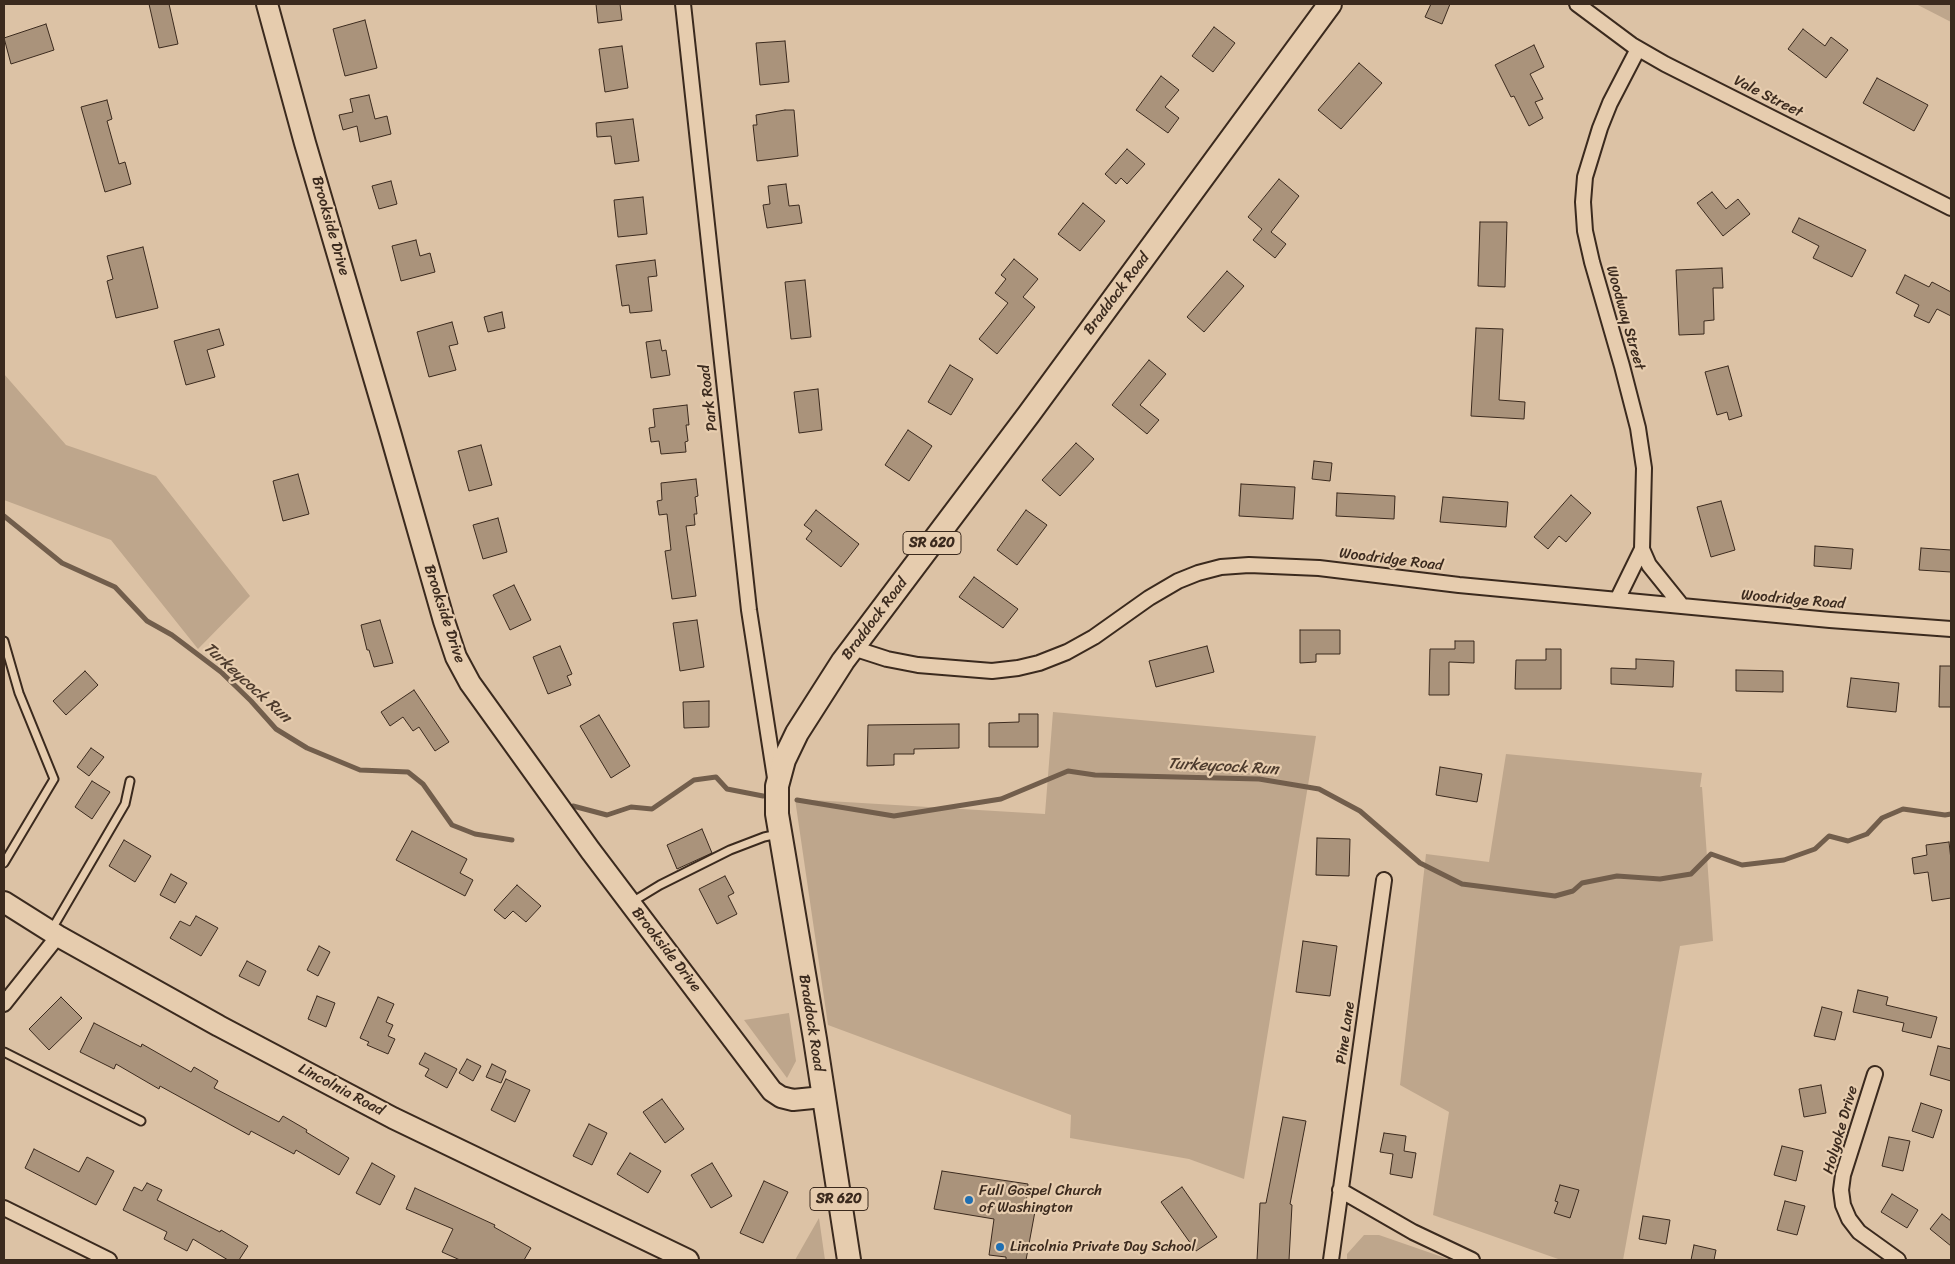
<!DOCTYPE html>
<style>
body{margin:0}
#map{position:relative;width:1955px;height:1264px;overflow:hidden;background:#dcc2a5;font-family:Sriracha,sans-serif}
canvas{display:block}
.frame{position:absolute;inset:0;border:5px solid #3b2a1e;pointer-events:none}
</style>
<div id="map">
<canvas width="1955" height="1264"></canvas>
<div class="frame"></div>
</div>
<script>
const g = document.querySelector('canvas').getContext('2d');
g.lineJoin = 'round';
function fill(path, color) {
  g.fillStyle = color;
  g.fill(path, 'evenodd');
}
function toPath(rows) {
  const path = new Path2D();
  for (const r of rows) {
    path.moveTo(r[0], r[1]);
    for (let i = 2; i < r.length; i += 2) path.lineTo(r[i], r[i + 1]);
  }
  return path;
}
function strokePath(path, color, width, dash) {
  g.strokeStyle = color;
  g.lineWidth = width;
  g.lineCap = dash ? 'butt' : 'round';
  g.setLineDash(dash || []);
  g.stroke(path);
}
function write(font, color, halo, rows, align = 'center') {
  g.font = font + ' Sriracha,sans-serif';
  g.lineWidth = 4.5;
  g.setLineDash([]);
  g.textBaseline = 'middle';
  g.strokeStyle = halo;
  g.fillStyle = color;
  for (const [text, x, y, turn = 0] of rows) {
    g.save();
    g.translate(x, y);
    g.rotate((+turn || 0) * Math.PI / 180);
    g.textAlign = isNaN(turn) ? turn : align;
    if (halo) g.strokeText(text, 0, 0);
    g.fillText(text, 0, 0);
    g.restore();
  }
}
fill(toPath([
 [1916,4,1951,4,1951,22],
 [4,374,66,445,156,476,250,596,198,649,111,540,4,500],
 [1053,712,1316,736,1244,1179,1189,1159,1070,1138,1071,1115,828,1025,795,799,1045,814],
 [1506,754,1702,773,1700,787,1702,787,1713,941,1680,946,1623,1260,1561,1260,1433,1215,1449,1112,1400,1085,1426,854,1489,862],
 [789,1013,796,1061,787,1078,744,1020],
 [819,1218,825,1260,795,1260],
 [1364,1235,1379,1235,1451,1260,1347,1260,1347,1254]
]), '#bea68c');
strokePath(toPath([
 [4,516,62,563,115,587,147,621,172,635,221,672,251,701,276,729,307,748,360,770,408,772,423,784,452,825,475,834,512,840],
 [797,800,894,816,1001,799,1068,771,1095,775,1259,779,1319,789,1360,811,1420,863,1462,884,1555,896,1573,891,1582,883,1617,876,1660,879,1691,874,1711,854,1742,865,1784,860,1815,849,1829,836,1848,841,1867,834,1882,818,1903,809,1945,815,1951,814],
 [573,806,607,815,631,807,652,809,694,780,716,777,727,789,763,796]
]), '#725e4c', 5);
const building = toPath([
 [149,4,169,4,178,44,159,48,149,4],
 [596,4,620,4,622,20,598,23,596,4],
 [1431,4,1450,4,1442,24,1425,17,1431,4],
 [365,20,377,68,345,76,333,29,365,20],
 [46,24,54,50,11,64,4,38,46,24],
 [1214,27,1235,43,1213,72,1192,56,1214,27],
 [1803,29,1825,46,1831,37,1848,50,1826,78,1788,49,1803,29],
 [785,41,789,82,760,85,756,43,785,41],
 [1534,45,1544,67,1530,74,1543,99,1535,102,1543,118,1529,126,1514,96,1511,97,1495,65,1534,45],
 [622,46,628,88,605,92,599,49,622,46],
 [1359,63,1382,83,1341,129,1318,110,1359,63],
 [1161,76,1179,90,1165,107,1179,118,1168,133,1136,110,1161,76],
 [1877,78,1928,105,1914,131,1863,103,1877,78],
 [369,95,375,119,387,116,391,134,360,142,357,126,343,130,339,115,353,112,350,99,369,95],
 [107,100,112,119,107,121,119,164,125,162,131,184,105,192,81,107,107,100],
 [785,110,794,110,798,156,757,161,753,125,757,125,756,115,785,110],
 [633,119,639,161,615,164,611,136,597,137,596,123,633,119],
 [1127,149,1145,164,1127,184,1121,178,1116,184,1105,174,1127,149],
 [1279,179,1299,196,1271,232,1286,244,1275,258,1253,240,1262,229,1248,217,1279,179],
 [391,181,397,204,379,209,372,186,391,181],
 [786,184,789,206,799,205,802,223,767,228,763,205,770,204,768,186,786,184],
 [1712,192,1726,209,1738,199,1750,214,1723,236,1697,203,1712,192],
 [643,197,647,234,618,237,614,200,643,197],
 [1083,203,1105,221,1080,251,1058,234,1083,203],
 [1799,218,1866,250,1852,277,1813,258,1819,246,1792,232,1799,218],
 [1480,222,1507,222,1505,287,1478,286,1480,222],
 [416,240,420,256,430,253,435,272,401,281,392,246,416,240],
 [143,247,158,308,116,318,107,281,113,279,107,256,143,247],
 [1014,259,1038,279,1023,297,1035,307,997,354,979,339,1008,303,995,293,1006,279,1001,275,1014,259],
 [655,260,657,276,648,277,652,311,630,313,629,305,622,306,616,265,655,260],
 [1722,268,1723,288,1713,288,1714,320,1704,321,1704,334,1679,335,1676,270,1722,268],
 [1227,271,1244,286,1204,332,1187,317,1227,271],
 [1905,275,1929,287,1932,282,1951,292,1951,316,1937,309,1929,323,1914,316,1919,305,1896,293,1905,275],
 [805,280,811,337,791,339,785,282,805,280],
 [502,312,505,328,488,332,484,317,502,312],
 [452,322,458,344,449,346,456,370,429,377,417,332,452,322],
 [1476,328,1503,329,1499,400,1525,402,1524,419,1471,416,1476,328],
 [219,329,224,345,207,350,215,377,186,385,174,341,219,329],
 [660,340,662,351,666,350,670,375,651,378,646,342,660,340],
 [1149,360,1166,374,1140,405,1159,420,1147,434,1112,405,1149,360],
 [950,365,973,379,951,415,928,402,950,365],
 [1728,366,1742,416,1729,420,1727,412,1717,415,1705,372,1728,366],
 [818,389,822,430,799,433,794,392,818,389],
 [687,405,689,425,686,425,688,441,685,442,686,452,661,454,659,441,651,442,649,428,655,427,653,409,687,405],
 [908,430,932,446,909,481,885,465,908,430],
 [1076,443,1094,459,1060,496,1042,480,1076,443],
 [481,445,492,485,469,491,458,451,481,445],
 [1314,461,1332,463,1330,481,1312,479,1314,461],
 [298,474,309,514,283,521,273,481,298,474],
 [696,479,698,496,695,497,697,514,694,514,695,525,686,526,696,596,672,599,665,551,671,550,667,514,659,515,657,501,662,500,661,483,696,479],
 [1241,484,1295,487,1293,519,1239,516,1241,484],
 [1337,493,1395,496,1394,519,1336,516,1337,493],
 [1571,495,1591,513,1566,542,1559,536,1548,549,1534,537,1571,495],
 [1443,497,1508,502,1506,527,1440,522,1443,497],
 [1721,501,1735,550,1711,557,1697,507,1721,501],
 [816,510,859,544,841,567,806,539,812,531,804,525,816,510],
 [1026,510,1047,525,1017,565,997,550,1026,510],
 [498,518,507,552,483,559,473,525,498,518],
 [1815,546,1853,549,1851,569,1814,566,1815,546],
 [1921,548,1951,550,1951,572,1919,570,1921,548],
 [974,577,1018,609,1003,628,959,597,974,577],
 [514,585,531,620,510,630,493,595,514,585],
 [380,620,393,663,374,667,369,650,367,650,361,625,380,620],
 [697,620,704,667,680,671,673,623,697,620],
 [1300,630,1340,630,1340,654,1316,654,1316,662,1300,663,1300,630],
 [1455,641,1474,641,1474,663,1449,662,1449,695,1429,695,1430,649,1455,649,1455,641],
 [560,646,572,674,567,676,571,685,548,694,533,657,560,646],
 [1207,646,1214,672,1156,687,1149,661,1207,646],
 [1546,649,1561,649,1561,689,1515,689,1516,660,1546,660,1546,649],
 [1636,659,1674,661,1673,687,1611,684,1611,668,1636,669,1636,659],
 [1940,666,1951,666,1951,707,1939,707,1940,666],
 [1736,670,1783,671,1783,692,1736,691,1736,670],
 [85,671,98,685,66,715,53,701,85,671],
 [1851,678,1899,683,1896,712,1847,707,1851,678],
 [414,690,449,742,435,751,419,727,413,731,403,717,390,726,381,712,414,690],
 [709,701,709,727,684,728,683,702,709,701],
 [1019,714,1038,714,1038,747,989,747,989,723,1019,722,1019,714],
 [599,715,630,766,611,778,580,726,599,715],
 [959,724,959,748,914,749,914,754,894,754,894,765,867,766,868,725,959,724],
 [91,748,104,757,89,776,77,767,91,748],
 [1440,767,1482,774,1477,802,1436,795,1440,767],
 [92,781,110,792,92,819,75,807,92,781],
 [702,829,712,853,677,869,667,845,702,829],
 [412,831,467,859,460,873,473,880,465,896,396,860,412,831],
 [1317,838,1350,839,1349,876,1316,875,1317,838],
 [124,840,151,856,135,882,109,866,124,840],
 [1949,842,1951,860,1951,898,1932,901,1928,872,1914,874,1912,858,1927,855,1926,845,1949,842],
 [171,874,187,883,175,903,160,895,171,874],
 [725,876,734,893,728,896,737,914,717,924,699,889,725,876],
 [517,885,541,906,526,922,513,911,505,919,494,910,517,885],
 [196,916,218,928,201,956,170,938,180,921,190,926,196,916],
 [1303,941,1337,946,1330,996,1296,992,1303,941],
 [319,946,330,952,318,976,307,970,319,946],
 [247,961,266,971,259,986,239,976,247,961],
 [1858,990,1888,997,1886,1005,1937,1017,1931,1038,1902,1031,1904,1023,1853,1012,1858,990],
 [317,996,335,1003,326,1027,308,1019,317,996],
 [61,997,82,1018,49,1050,29,1029,61,997],
 [378,997,394,1004,386,1022,393,1025,388,1036,395,1039,388,1054,367,1045,369,1042,360,1038,378,997],
 [1822,1007,1842,1012,1835,1040,1814,1036,1822,1007],
 [94,1023,141,1047,142,1044,191,1072,194,1067,218,1081,214,1088,279,1122,283,1116,307,1130,306,1132,349,1158,339,1175,296,1150,294,1154,251,1131,249,1135,160,1086,159,1089,116,1064,114,1069,80,1052,94,1023],
 [1938,1046,1951,1049,1951,1081,1930,1075,1938,1046],
 [425,1053,457,1069,447,1088,425,1076,429,1069,419,1064,425,1053],
 [467,1059,481,1066,473,1081,459,1073,467,1059],
 [492,1064,506,1071,501,1083,486,1077,492,1064],
 [506,1079,530,1090,515,1122,491,1110,506,1079],
 [1821,1085,1826,1113,1804,1117,1799,1089,1821,1085],
 [662,1099,684,1129,665,1143,643,1112,662,1099],
 [1921,1103,1942,1110,1933,1138,1912,1131,1921,1103],
 [1283,1117,1306,1121,1290,1204,1292,1205,1289,1260,1257,1260,1260,1203,1266,1203,1283,1117],
 [589,1124,607,1133,592,1165,573,1156,589,1124],
 [1384,1133,1406,1136,1404,1151,1416,1153,1412,1178,1390,1174,1393,1154,1380,1152,1384,1133],
 [1889,1137,1910,1141,1903,1171,1882,1166,1889,1137],
 [1782,1146,1803,1151,1796,1181,1774,1175,1782,1146],
 [34,1149,79,1172,87,1157,114,1171,96,1205,25,1168,34,1149],
 [630,1153,661,1171,648,1193,617,1174,630,1153],
 [372,1163,395,1176,380,1205,356,1193,372,1163],
 [712,1163,732,1196,711,1208,691,1175,712,1163],
 [942,1171,1028,1184,1026,1205,1036,1206,1026,1260,1006,1260,1006,1257,989,1255,994,1219,934,1209,942,1171],
 [764,1181,788,1192,763,1243,740,1233,764,1181],
 [147,1183,162,1190,157,1200,220,1232,221,1230,248,1246,239,1260,228,1260,193,1239,187,1251,164,1239,167,1232,123,1210,134,1187,142,1191,147,1183],
 [1560,1185,1579,1190,1570,1218,1554,1213,1558,1202,1555,1201,1560,1185],
 [1182,1187,1217,1237,1196,1251,1161,1202,1182,1187],
 [415,1188,495,1225,494,1227,531,1248,524,1260,460,1260,442,1252,453,1229,406,1209,415,1188],
 [1892,1194,1918,1210,1907,1228,1881,1212,1892,1194],
 [1785,1201,1805,1206,1797,1235,1777,1230,1785,1201],
 [1942,1214,1951,1221,1951,1246,1930,1229,1942,1214],
 [1643,1216,1670,1220,1666,1244,1639,1239,1643,1216],
 [1694,1245,1716,1250,1714,1260,1691,1260,1694,1245]
]);
fill(building, '#aa937b');
strokePath(building, '#3b2a1e', 1);
const lane = toPath([
 [4,641,19,693,54,779,4,863],
 [632,902,660,885,730,850,764,837,778,834],
 [52,929,125,804,130,781],
 [4,1052,141,1121]
]);
const street = toPath([
 [683,4,749,610,775,778],
 [1577,4,1632,45,1665,64,1951,208],
 [1642,549,1649,565,1682,606],
 [1617,600,1642,549,1644,468,1638,428,1622,366,1592,262,1585,231,1583,202,1585,177,1600,128,1610,103,1638,49],
 [853,648,887,659,918,665,992,671,1018,668,1039,663,1067,652,1094,637,1149,598,1178,581,1198,573,1221,567,1249,565,1319,568,1459,585,1830,620,1951,629],
 [4,1004,58,936],
 [1875,1074,1843,1175,1841,1190,1843,1205,1849,1219,1859,1232,1898,1260],
 [1340,1190,1413,1232,1472,1260],
 [4,1208,109,1260],
 [1331,1260,1384,880]
]);
const secondary = toPath([
 [267,4,305,143,390,432,444,621,456,657,470,683,590,850,772,1091,781,1097,793,1100,823,1097],
 [4,902,58,936,219,1026,393,1118,688,1260]
]);
const primary = toPath([
 [849,1260,815,1039,777,814,777,786,784,760,797,733,843,661,1029,414,1330,4]
]);
strokePath(lane, '#3b2a1e', 11);
strokePath(street, '#3b2a1e', 18);
strokePath(secondary, '#3b2a1e', 24);
strokePath(primary, '#3b2a1e', 26);
strokePath(lane, '#e6ccae', 7);
strokePath(street, '#e6ccae', 14);
strokePath(secondary, '#e6ccae', 20);
strokePath(primary, '#e6ccae', 22);
for (const [x, y, r, color] of [
 [969,1200,5,"#1f6fb2"],
 [1000,1247,5,"#1f6fb2"]
]) {
  const dot = new Path2D();
  dot.arc(x, y, r, 0, 2 * Math.PI);
  g.fillStyle = color;
  g.fill(dot);
  strokePath(dot, '#e6ccae', 2);
}
for (const [x, y, w] of [
 [932,543,58],
 [839,1199,58]
]) {
  const box = new Path2D();
  box.roundRect(x - w / 2, y - 11.5, w, 23, 4);
  g.fillStyle = '#e6ccae';
  g.fill(box);
  strokePath(box, '#3b2a1e', 1);
}
write('bold 14px', '#3b2a1e', null, [
 ["SR 620",932,543],
 ["SR 620",839,1199]
]);
write('15px', '#3b2a1e', '#e6ccae', [
 ["Vale Street",1768,97,27],
 ["Brookside Drive",330,226,74],
 ["Braddock Road",1117,294,-53],
 ["Woodway Street",1625,318,74],
 ["Park Road",709,398,-97],
 ["Woodridge Road",1391,560,7],
 ["Woodridge Road",1793,600,5],
 ["Brookside Drive",444,614,72],
 ["Braddock Road",875,619,-53],
 ["Brookside Drive",666,950,52],
 ["Braddock Road",811,1023,81],
 ["Pine Lane",1346,1033,-82],
 ["Lincolnia Road",341,1090,28],
 ["Holyoke Drive",1841,1130,-74]
]);
write('15px', '#3b2a1e', '#e6ccae', [
 ["Full Gospel Church",979,1191],
 ["of Washington",979,1208],
 ["Lincolnia Private Day School",1010,1247]
], 'left');
write('italic 16px', '#4d3b2d', '#e6ccae', [
 ["Turkeycock Run",247,683,42],
 ["Turkeycock Run",1223,767,3]
]);
</script>
